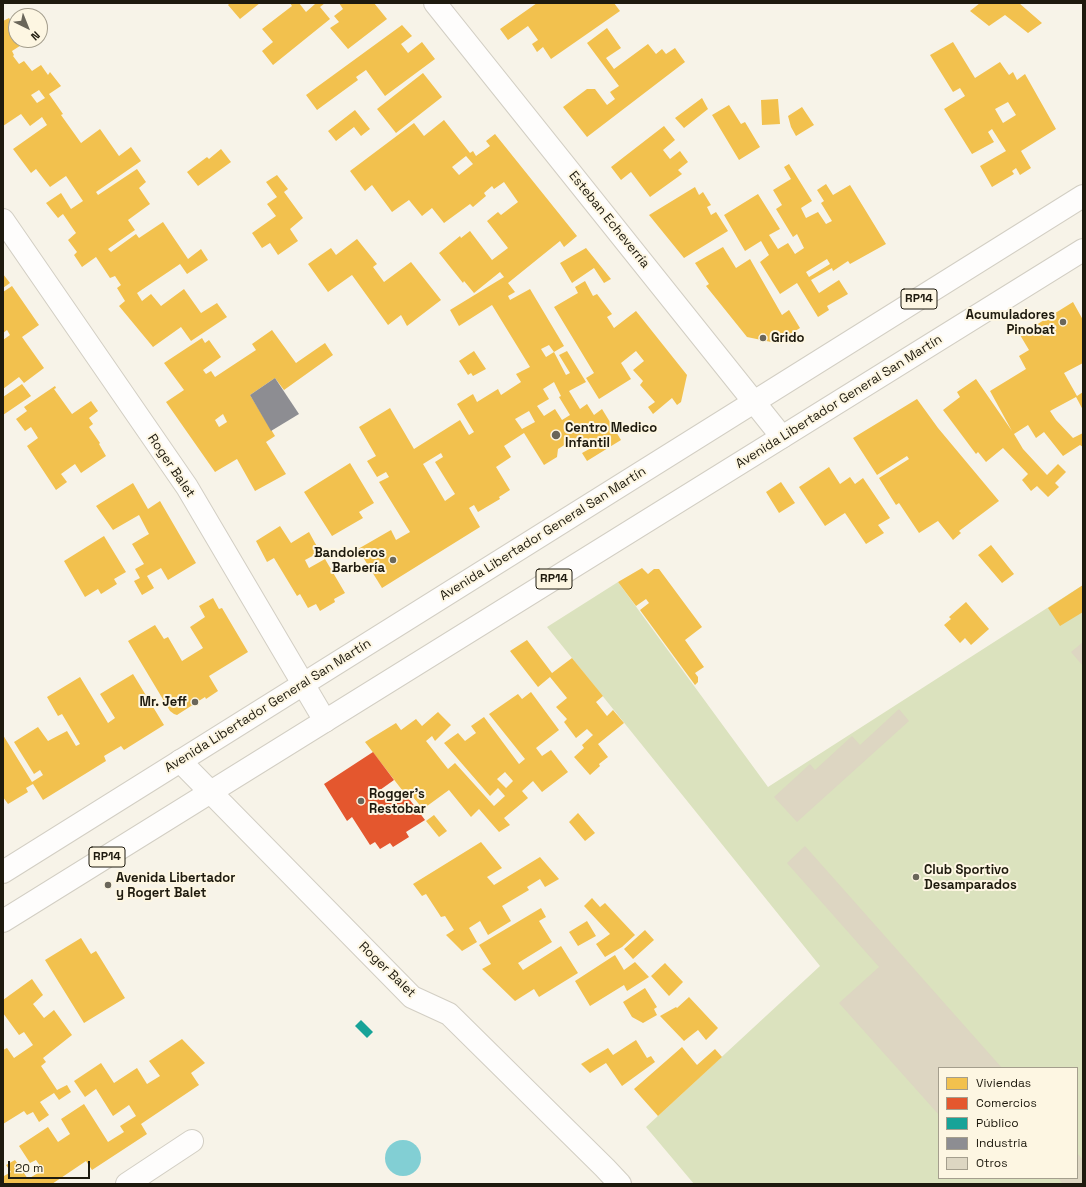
<!DOCTYPE html>
<meta charset="utf-8">
<style>
body{margin:0}
#map{position:relative;width:1086px;height:1187px;overflow:hidden;background:#f7f3e8;font-family:"Space Grotesk",sans-serif}
canvas{display:block}
.frame{position:absolute;inset:0;border:4px solid #1e1a0e;pointer-events:none}
.legend{position:absolute;left:938px;top:1067px;width:140px;height:112px;box-sizing:border-box;background:#fdf6e2;border:1px solid #a49e8d;margin:0;padding:5px 7px;list-style:none;font-size:12px;color:#1e1a0e}
.legend li{display:flex;align-items:center;gap:8px;height:20px}
.legend b{width:20px;border:1px solid #a49e8d}
.north{position:absolute;left:8px;top:8px;width:40px;height:40px;box-sizing:border-box;background:#fdf6e2;border:1px solid #a49e8d;border-radius:50%;rotate:137deg;font-size:11px;font-weight:700;line-height:16px;text-align:center;color:#1e1a0e}
.north::after{content:'';display:block;margin:auto;width:14px;height:18px;background:#6a665a;clip-path:polygon(50% 0,100% 100%,50% 72%,0 100%)}
.scale{position:absolute;left:8px;top:1161px;width:82px;height:18px;box-sizing:border-box;border:2px solid #1e1a0e;border-top:0;padding-left:5px;font-size:12px;line-height:14px;white-space:nowrap;color:#1e1a0e;-webkit-text-stroke:3px #fdf6e2;paint-order:stroke}
</style>
<div id="map">
<canvas width="1086" height="1187"></canvas>
<div class="frame"></div>
<ul class="legend">
<li><b style="height:11px;background:#f2c14e"></b>Viviendas</li>
<li><b style="height:11px;background:#e4572e"></b>Comercios</li>
<li><b style="height:11px;background:#17a398"></b>Público</li>
<li><b style="height:11px;background:#8d8d92"></b>Industria</li>
<li><b style="height:11px;background:#ddd6c2"></b>Otros</li>
</ul>
<div class="north">N</div>
<div class="scale">20 m</div>
</div>
<script>
const g = document.querySelector('canvas').getContext('2d');
g.lineJoin = 'round';
function fill(path, color) {
  g.fillStyle = color;
  g.fill(path, 'evenodd');
}
function toPath(rows) {
  const path = new Path2D();
  for (const r of rows) {
    if (r.length === 3) {
      path.moveTo(r[0] + r[2], r[1]);
      path.arc(r[0], r[1], r[2], 0, 2 * Math.PI);
      continue;
    }
    path.moveTo(r[0], r[1]);
    for (let i = 2; i < r.length; i += 2) path.lineTo(r[i], r[i + 1]);
  }
  return path;
}
function strokePath(path, color, width, dash) {
  g.strokeStyle = color;
  g.lineWidth = width;
  g.lineCap = dash ? 'butt' : 'round';
  g.setLineDash(dash || []);
  g.stroke(path);
}
function write(font, color, halo, rows, align = 'center') {
  g.font = font + ' "Space Grotesk",sans-serif';
  g.lineWidth = 4;
  g.setLineDash([]);
  g.textBaseline = 'middle';
  g.strokeStyle = halo;
  g.fillStyle = color;
  for (const [text, x, y, turn = 0] of rows) {
    g.save();
    g.translate(x, y);
    g.rotate((+turn || 0) * Math.PI / 180);
    g.textAlign = isNaN(turn) ? turn : align;
    if (halo) g.strokeText(text, 0, 0);
    g.fillText(text, 0, 0);
    g.restore();
  }
}
fill(toPath([
 [618,582,768,787,1083,585,1083,1184,694,1184,646,1127,820,966,547,627],
 [939,1068,1077,1068,1077,1178,939,1178]
]), '#dbe2be');
fill(toPath([
 [403,1158,18]
]), '#82cfd4');
fill(toPath([
 [230,3,260,3,240,19,228,5],
 [290,3,299,3,306,12,315,4,314,3,325,3,320,7,330,19,273,65,262,51,273,42,262,29,292,6],
 [339,3,374,3,387,19,348,49,330,28,339,22,334,16,343,9],
 [537,3,614,3,620,11,551,59,543,47,537,52,532,44,538,40,528,26,508,40,500,29],
 [980,3,1019,3,1042,23,1028,33,1005,15,989,26,970,11],
 [9,18,16,28,16,40,25,40,26,42,12,51,14,55,13,56,19,64,24,61,32,71,41,65,48,75,50,72,61,86,49,94,63,114,61,115,81,143,100,129,119,156,131,147,141,161,96,192,98,195,137,169,146,182,139,188,150,204,128,220,135,230,108,249,111,252,136,234,139,238,163,222,188,259,201,249,208,260,187,274,180,264,137,293,142,301,151,294,161,306,184,289,201,313,217,303,227,317,191,341,181,327,153,347,119,306,125,301,117,288,121,285,115,276,110,278,96,257,82,267,74,255,77,252,68,240,76,233,63,214,58,218,46,203,61,193,71,209,83,201,66,176,50,187,36,169,31,173,13,149,47,125,42,117,30,126,21,114,3,126,3,21],
 [39,90,45,98,37,103,31,95],
 [402,25,412,36,401,44,408,53,422,42,435,59,385,96,366,70,356,77,358,80,317,110,306,95],
 [607,28,621,48,606,58,614,69,648,44,656,54,662,49,666,54,675,48,685,62,587,137,563,107,587,89,595,89,607,105,615,99,610,92,619,86,587,43],
 [953,42,975,78,1000,62,1009,75,1013,72,1017,80,1025,74,1056,129,1021,151,1031,168,1020,175,1016,168,1012,171,1014,174,992,187,980,166,1006,151,992,129,988,132,994,142,972,154,944,109,965,96,960,88,953,92,930,55],
 [1008,102,1016,115,1003,123,995,109],
 [423,73,442,97,396,133,377,109],
 [702,98,708,109,684,128,675,118],
 [778,99,780,124,762,125,761,100],
 [729,105,741,124,745,122,760,147,739,160,712,115],
 [802,107,814,125,796,136,791,127,788,116],
 [355,110,370,129,361,136,354,127,336,141,328,131],
 [444,120,470,153,473,151,476,156,490,146,486,141,495,134,577,236,564,247,560,241,508,283,515,292,508,296,510,300,530,289,564,346,554,352,549,345,541,349,546,357,554,352,566,375,570,373,559,355,567,351,586,382,569,391,580,409,587,404,594,415,602,409,621,440,587,461,582,453,593,447,590,442,580,449,574,439,558,449,557,457,544,465,524,433,504,446,511,457,496,467,510,490,499,497,500,499,478,512,474,505,469,508,480,527,382,588,358,549,391,530,396,540,410,532,379,482,389,477,386,472,377,477,367,461,376,456,359,427,390,408,414,449,460,420,469,435,474,432,457,404,473,394,477,402,498,389,501,395,521,382,516,374,530,367,492,305,459,326,450,310,504,277,500,272,474,293,464,281,463,283,439,253,460,236,461,238,470,231,492,260,508,248,487,221,498,212,501,215,518,202,504,182,494,189,492,186,484,193,486,196,473,207,470,204,444,223,432,208,422,216,409,200,392,212,372,185,365,191,350,171,414,123,424,136],
 [466,156,473,164,459,175,452,167],
 [554,382,561,396,559,397,570,415,562,420,555,409,544,416,537,406,549,399,543,389],
 [529,411,535,422,522,429,515,419],
 [441,453,443,457,435,462,455,494,445,501,423,464],
 [664,126,675,140,663,150,670,159,680,151,688,162,678,170,682,174,650,197,631,172,621,180,611,167],
 [221,149,231,162,198,186,187,172,207,157,209,159],
 [789,164,812,201,801,208,806,218,818,212,826,224,832,221,821,203,824,201,817,190,826,184,833,195,850,185,886,244,850,264,848,261,833,271,832,268,811,280,819,293,839,280,848,294,827,306,829,310,818,317,797,283,780,294,760,262,769,255,761,241,745,251,724,215,758,194,780,229,769,235,778,249,788,243,795,254,804,248,797,234,793,237,776,209,782,205,773,190,791,179,784,167],
 [827,259,830,264,809,277,806,272],
 [277,175,288,189,284,192,303,218,290,229,298,241,278,255,270,243,262,248,252,233,276,216,267,204,277,197,266,182],
 [695,187,699,195,703,192,711,205,707,207,711,215,716,212,728,231,684,258,649,215],
 [357,239,377,264,373,267,384,282,411,262,441,300,407,326,401,315,388,325,352,275,328,292,308,264,331,248,336,255],
 [723,247,736,268,750,259,782,315,789,310,800,328,776,343,747,337,706,286,709,284,695,263],
 [586,248,611,279,604,283,594,268,572,283,560,263],
 [3,274,10,283,3,288],
 [585,281,593,296,597,294,612,314,607,317,614,328,636,311,687,375,681,402,677,405,672,398,653,414,648,407,655,402,640,385,643,381,633,370,644,361,636,351,621,363,631,379,599,399,586,378,594,373,554,307,578,293,575,287],
 [12,286,39,325,22,337,44,368,24,383,19,377,3,389,3,340,10,335,7,330,3,333,3,292],
 [1073,302,1083,320,1083,363,1064,373,1077,396,1083,392,1083,410,1076,397,1050,411,1056,420,1073,438,1083,433,1083,447,1080,445,1063,456,1044,432,1036,438,1028,425,1014,434,1023,449,1047,475,1058,464,1066,472,1055,483,1059,487,1048,497,1037,486,1031,491,1022,480,1028,474,1003,448,986,462,978,452,976,454,943,410,960,397,957,392,976,379,1012,431,990,391,1026,369,1019,356,1029,350,1020,335],
 [272,330,296,363,325,343,333,355,284,390,275,378,250,395,275,436,266,442,286,474,255,491,237,459,215,472,166,402,184,390,164,363,202,338,205,343,209,340,221,357,203,370,206,374,211,371,215,377,256,350,252,344],
 [223,414,227,422,219,427,215,420],
 [474,351,486,369,473,376,471,373,468,375,459,361],
 [22,384,31,396,3,415,3,397],
 [55,386,56,388,54,389,72,414,91,401,98,411,89,418,93,424,89,427,100,443,99,444,106,456,81,473,75,464,61,474,67,482,56,490,27,446,38,438,31,427,25,431,16,419,27,411,24,407],
 [917,399,938,428,999,501,959,531,961,533,953,540,938,521,919,533,899,503,896,505,879,478,909,459,907,456,877,475,853,438],
 [350,463,374,503,359,512,363,518,332,536,304,492],
 [829,467,840,484,850,477,855,484,863,478,890,518,878,525,884,533,866,544,845,513,825,526,799,487],
 [781,482,795,503,779,513,766,492],
 [133,483,148,509,160,501,196,563,168,580,161,568,147,576,154,588,142,595,134,581,140,578,135,569,144,564,132,544,149,534,139,515,113,530,96,506],
 [280,526,291,543,309,532,320,552,305,560,309,568,325,559,345,593,334,599,335,602,320,611,316,604,308,608,300,594,297,596,274,558,267,562,256,541],
 [104,536,126,572,114,579,117,584,101,594,98,589,85,597,64,561],
 [991,545,1014,574,1002,583,978,555],
 [642,568,648,574,654,569,659,569,702,627,685,640,704,667,695,673,698,677,698,682,695,685,640,610,649,603,646,599,636,606,618,582],
 [1083,585,1083,612,1060,626,1048,608],
 [213,598,219,609,222,608,248,652,209,676,218,691,206,699,205,697,177,715,174,714,170,711,128,641,155,625,164,639,168,637,182,661,203,648,190,627,205,617,199,606],
 [966,602,989,629,971,645,965,638,960,643,944,625,951,619,949,617],
 [527,640,552,673,572,658,603,696,596,702,607,716,613,710,624,723,598,744,608,757,599,764,600,766,590,775,574,757,584,748,582,745,593,735,587,729,576,738,564,722,567,719,556,707,567,698,550,677,538,687,510,651],
 [133,674,164,725,124,750,121,746,104,756,106,761,43,800,33,784,26,788,28,792,8,804,3,797,3,735,32,782,43,775,40,770,34,774,14,742,38,727,48,741,67,731,76,746,80,744,62,714,58,716,47,697,80,677,108,723,115,718,100,694],
 [531,692,559,730,536,748,542,756,551,750,568,772,542,792,533,781,522,791,528,798,504,818,510,825,499,832,479,809,471,817,449,790,423,809,413,797,409,799,365,742,396,723,401,730,416,719,422,726,438,712,451,725,435,741,432,736,426,741,448,769,455,763,494,806,505,796,498,788,490,796,444,743,458,733,465,741,476,733,471,726,484,717,519,764,525,759,489,714,518,694,522,699],
 [505,772,513,781,506,788,497,779],
 [578,813,595,833,585,841,569,822],
 [434,815,447,831,439,837,426,821],
 [481,842,502,868,487,877,494,885,540,857,559,879,545,887,540,879,527,887,529,890,502,906,511,921,488,935,480,921,469,928,477,942,462,951,446,935,454,930,445,916,441,917,426,894,422,896,413,884],
 [592,898,600,907,605,903,635,935,622,947,605,957,596,944,610,934,584,906],
 [541,908,546,917,539,921,552,942,518,963,523,970,561,946,578,973,539,997,534,989,515,1001,482,969,491,964,479,945],
 [587,921,596,936,578,946,569,932],
 [645,930,654,940,633,959,624,949],
 [81,938,91,954,96,951,125,998,84,1023,45,960],
 [615,955,624,970,635,962,649,977,627,991,624,985,590,1006,575,981],
 [665,963,683,982,669,996,651,976],
 [32,979,43,995,33,1004,44,1018,54,1010,72,1035,43,1058,46,1062,41,1066,57,1090,67,1085,71,1092,59,1100,54,1093,40,1102,49,1115,39,1122,33,1112,27,1115,24,1111,3,1124,3,1050,7,1048,14,1058,33,1045,24,1032,19,1035,3,1013,3,1000],
 [645,988,657,1007,654,1009,657,1015,643,1023,632,1017,623,1002],
 [689,997,718,1028,706,1040,698,1030,684,1041,660,1016,676,1007,677,1008],
 [182,1039,205,1063,191,1073,199,1085,141,1124,147,1134,92,1170,86,1161,52,1184,3,1184,3,1174,4,1176,11,1172,6,1165,15,1160,28,1179,43,1170,36,1160,30,1163,19,1146,48,1127,58,1142,70,1134,61,1119,84,1104,108,1142,124,1132,120,1126,136,1116,129,1105,113,1116,96,1089,85,1097,74,1081,101,1063,114,1083,137,1068,147,1084,160,1076,149,1061],
 [636,1040,647,1058,651,1056,655,1062,622,1086,606,1063,590,1073,581,1064,608,1048,613,1055],
 [682,1047,697,1065,715,1049,722,1057,658,1116,634,1089]
]), '#f2c14e');
fill(toPath([
 [373,752,394,780,380,790,388,802,404,792,425,820,406,832,409,837,393,847,390,843,380,849,375,842,370,845,352,817,347,821,324,784]
]), '#e4572e');
fill(toPath([
 [361,1020,373,1032,367,1038,355,1026]
]), '#17a398');
fill(toPath([
 [275,378,299,414,271,431,250,395]
]), '#8d8d92');
fill(toPath([
 [1083,642,1083,666,1071,652],
 [899,709,909,721,797,822,774,797,810,764,815,770,852,736,860,745],
 [805,846,1002,1068,939,1068,939,1115,839,1003,879,967,787,863],
 [1077,1153,1083,1160,1083,1182,1081,1184,1063,1184,1058,1178,1077,1178]
]), '#ddd6c2');
const minor = toPath([
 [435,3,782,437],
 [3,220,187,487,325,721],
 [180,761,412,997,449,1014,605,1168,620,1184],
 [127,1184,192,1141]
]);
const major = toPath([
 [3,872,1083,196],
 [3,921,1083,250]
]);
strokePath(minor, '#d2cec3', 24);
strokePath(major, '#d2cec3', 24);
strokePath(minor, '#fefdfc', 22);
strokePath(major, '#fefdfc', 22);
for (const [x, y, r, color] of [
 [1063,322,4,"#6a665a"],
 [763,338,4,"#6a665a"],
 [556,435,5,"#6a665a"],
 [393,560,4,"#6a665a"],
 [195,702,4,"#6a665a"],
 [361,801,4,"#6a665a"],
 [916,877,4,"#6a665a"],
 [108,885,4,"#6a665a"]
]) {
  const dot = new Path2D();
  dot.arc(x, y, r, 0, 2 * Math.PI);
  g.fillStyle = color;
  g.fill(dot);
  strokePath(dot, '#fdf6e2', 1.5);
}
for (const [x, y, w] of [
 [919,299,36],
 [554,579,36],
 [107,857,36]
]) {
  const box = new Path2D();
  box.roundRect(x - w / 2, y - 10, w, 20, 3);
  g.fillStyle = '#fdf6e2';
  g.fill(box);
  strokePath(box, '#1e1a0e', 1);
}
write('bold 12px', '#1e1a0e', null, [
 ["RP14",919,299],
 ["RP14",554,579],
 ["RP14",107,857]
]);
write('13px', '#1e1a0e', '#fdf6e2', [
 ["Esteban Echeverría",609,220,51],
 ["Avenida Libertador General San Martín",839,402,-32],
 ["Roger Balet",171,466,56],
 ["Avenida Libertador General San Martín",543,534,-32],
 ["Avenida Libertador General San Martín",268,706,-32],
 ["Roger Balet",387,970,44]
]);
write('bold 13px', '#1e1a0e', '#fdf6e2', [
 ["Acumuladores",1055,315,"right"],
 ["Pinobat",1055,330,"right"],
 ["Grido",771,338],
 ["Centro Medico",565,428],
 ["Infantil",565,443],
 ["Bandoleros",385,553,"right"],
 ["Barbería",385,568,"right"],
 ["Mr. Jeff",187,702,"right"],
 ["Rogger's",369,794],
 ["Restobar",369,809],
 ["Club Sportivo",924,870],
 ["Desamparados",924,885],
 ["Avenida Libertador",116,878],
 ["y Rogert Balet",116,893]
], 'left');
</script>
